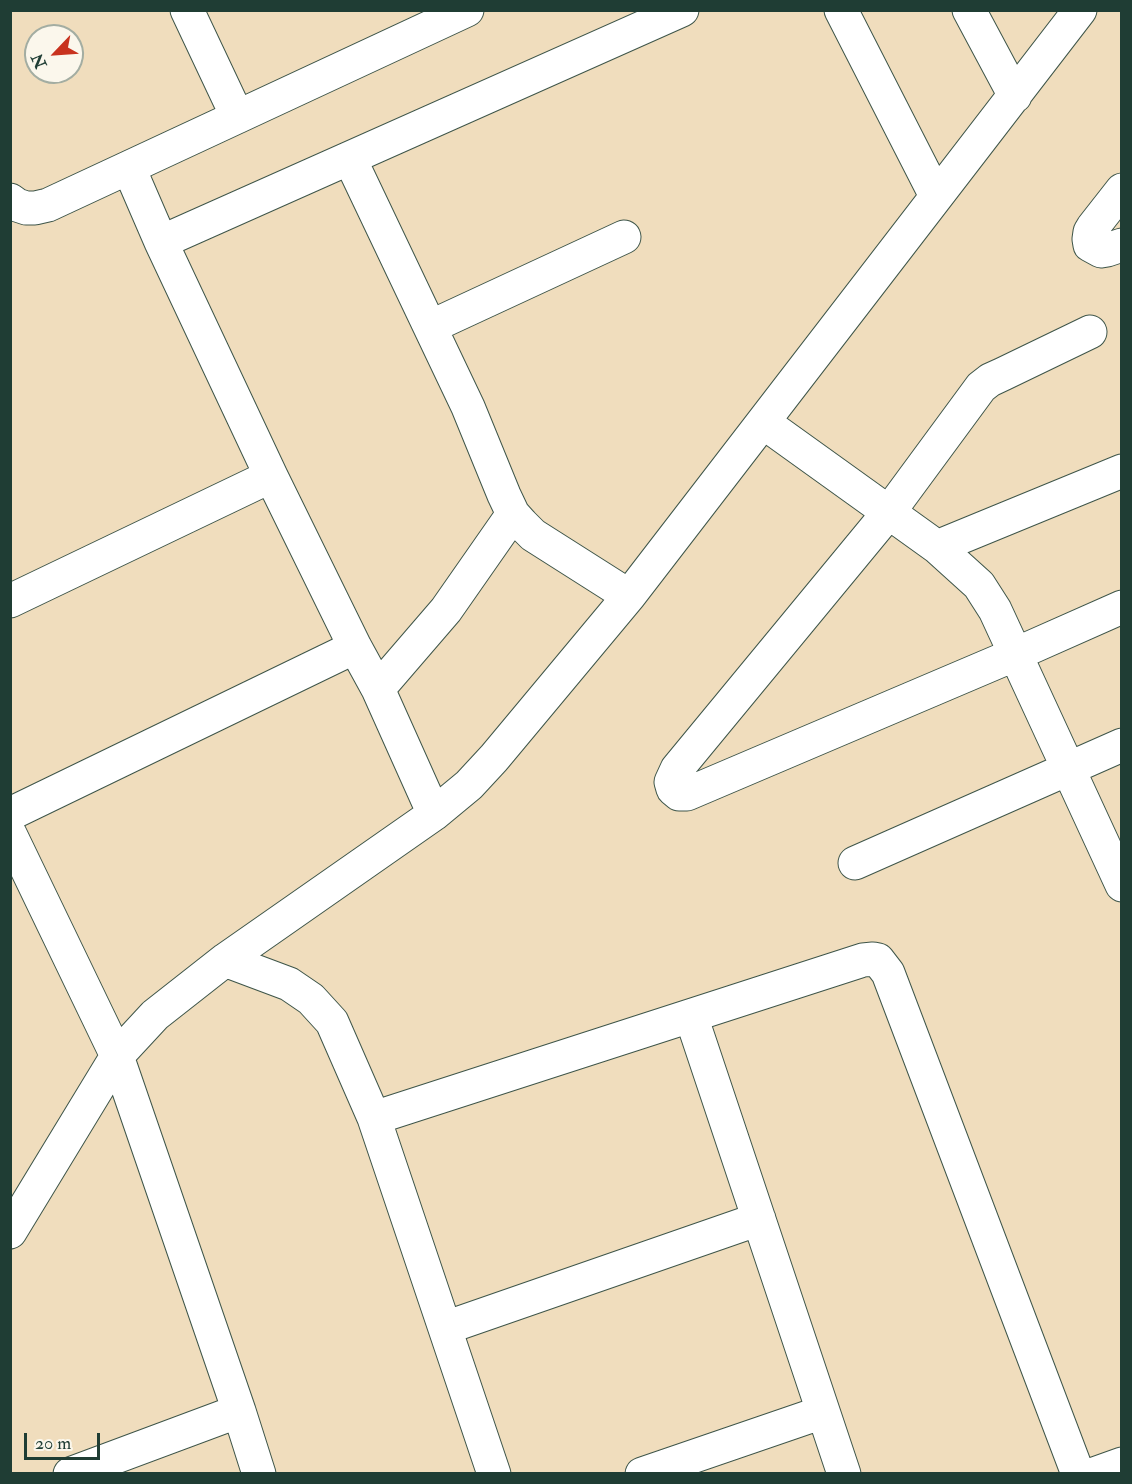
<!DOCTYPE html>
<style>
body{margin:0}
#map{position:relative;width:1132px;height:1484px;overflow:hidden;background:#f0ddbd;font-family:"IM FELL Double Pica",serif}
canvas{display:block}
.frame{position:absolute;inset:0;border:12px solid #1f3d34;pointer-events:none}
.north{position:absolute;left:24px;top:24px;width:60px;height:60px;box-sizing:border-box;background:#fbf7ec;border:2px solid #a3ada2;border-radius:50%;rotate:245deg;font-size:16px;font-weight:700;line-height:24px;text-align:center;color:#1f3d34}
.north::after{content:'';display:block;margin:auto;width:21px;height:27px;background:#c8321e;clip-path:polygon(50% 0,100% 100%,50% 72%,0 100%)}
.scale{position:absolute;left:24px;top:1433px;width:76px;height:27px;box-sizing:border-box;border:3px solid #1f3d34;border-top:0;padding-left:8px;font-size:18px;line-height:21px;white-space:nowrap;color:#1f3d34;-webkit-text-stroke:4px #fbf7ec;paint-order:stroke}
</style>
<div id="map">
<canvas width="1132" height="1484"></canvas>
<div class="frame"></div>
<div class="north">N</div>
<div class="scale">20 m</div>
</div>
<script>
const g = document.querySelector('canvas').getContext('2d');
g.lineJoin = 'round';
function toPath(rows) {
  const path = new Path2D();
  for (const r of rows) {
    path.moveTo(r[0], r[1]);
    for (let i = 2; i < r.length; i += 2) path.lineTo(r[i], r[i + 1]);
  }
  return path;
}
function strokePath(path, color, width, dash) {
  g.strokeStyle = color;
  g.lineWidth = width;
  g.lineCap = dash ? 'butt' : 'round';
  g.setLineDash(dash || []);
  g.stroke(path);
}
const minor = toPath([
 [187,10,237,116],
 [841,10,936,196],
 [969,10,1015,96],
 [350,159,468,407,504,495,513,514,522,524,533,535,629,596],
 [129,168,161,242,271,476,355,647,378,689,434,814],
 [1122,190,1093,227,1090,232,1089,239,1090,245,1101,251,1107,250,1122,245],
 [10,200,17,205,26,208,35,208,48,205,467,10],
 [161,242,682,10],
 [430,327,624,237],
 [1090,332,1003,374,990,380,981,387,889,512,677,769,671,782,673,789,679,794,687,794,1016,654,1122,607],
 [763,422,937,547,979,585,995,610,1122,885],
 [937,547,1122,471],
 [10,601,271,476],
 [378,689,446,610,513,514],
 [10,814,355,647],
 [10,834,117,1056,239,1411,259,1474],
 [855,863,1122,745],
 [225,960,289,984,311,999,332,1022,374,1118,494,1474],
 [691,1016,844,1474],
 [374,1118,863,960,873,959,878,960,888,973,1078,1474],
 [10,1232,117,1056,155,1015,225,960,434,814,469,785,494,758,629,596,1080,10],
 [445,1328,759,1219],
 [70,1474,239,1411],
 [642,1474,823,1412],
 [1094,1474,1122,1464]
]);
strokePath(minor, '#3e5549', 35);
strokePath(minor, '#fff', 33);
</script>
